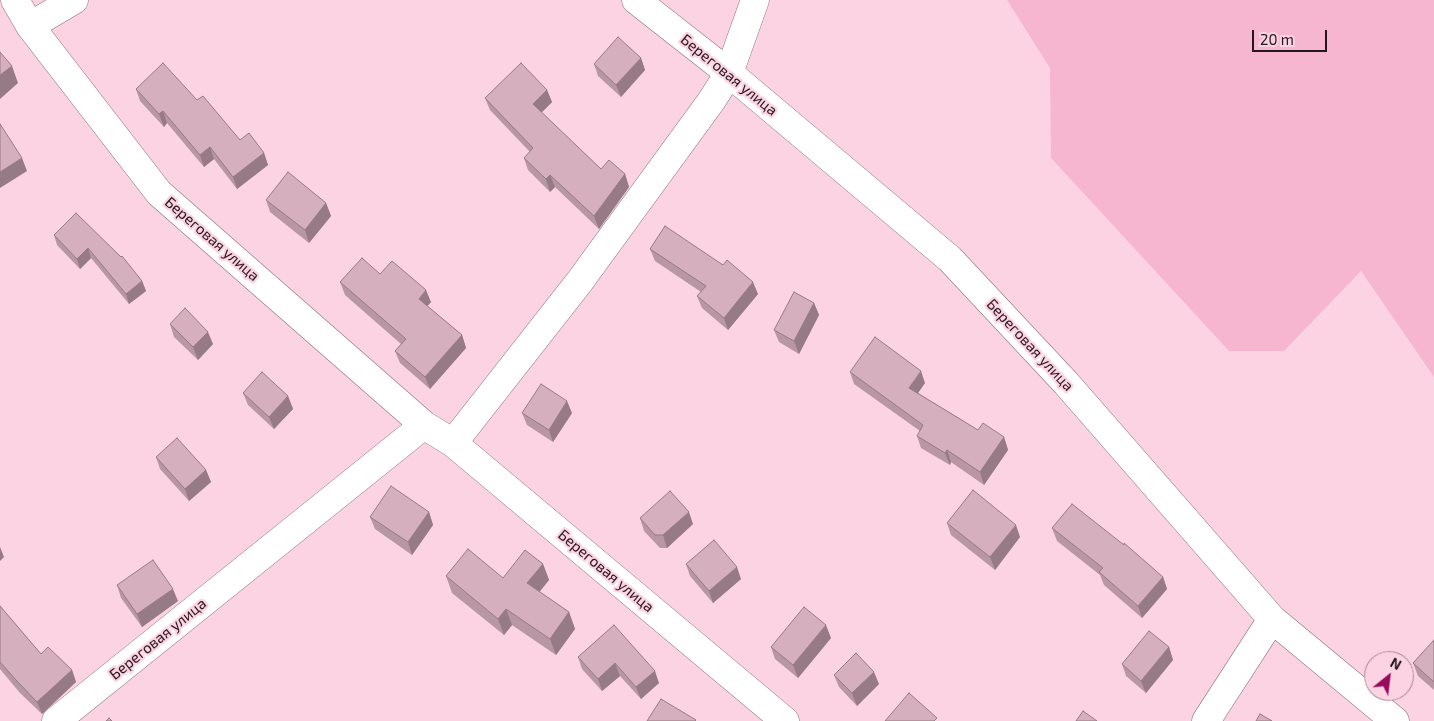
<!DOCTYPE html>
<meta charset="utf-8">
<style>
body{margin:0}
#map{position:relative;width:1434px;height:721px;overflow:hidden;background:#fcd3e2;font-family:"Exo 2",sans-serif}
canvas{display:block}
.north{position:absolute;left:1364px;top:651px;width:50px;height:50px;box-sizing:border-box;background:#fcd3e2;border:1px solid #a68792;border-radius:50%;rotate:29deg;font-size:14px;font-weight:700;line-height:20px;text-align:center;color:#24161b}
.north::after{content:'';display:block;margin:auto;width:18px;height:22px;background:#990a5c;clip-path:polygon(50% 0,100% 100%,50% 72%,0 100%)}
.scale{position:absolute;left:1252px;top:30px;width:75px;height:22px;box-sizing:border-box;border:2px solid #24161b;border-top:0;padding-left:6px;font-size:15px;line-height:18px;white-space:nowrap;color:#24161b;-webkit-text-stroke:4px #fcd3e2;paint-order:stroke}
</style>
<div id="map">
<canvas width="1434" height="721"></canvas>
<div class="north">N</div>
<div class="scale">20 m</div>
</div>
<script>
const g = document.querySelector('canvas').getContext('2d');
g.lineJoin = 'round';
function fill(path, color) {
  g.fillStyle = color;
  g.fill(path, 'evenodd');
}
function toPath(rows) {
  const path = new Path2D();
  for (const r of rows) {
    path.moveTo(r[0], r[1]);
    for (let i = 2; i < r.length; i += 2) path.lineTo(r[i], r[i + 1]);
  }
  return path;
}
function strokePath(path, color, width, dash) {
  g.strokeStyle = color;
  g.lineWidth = width;
  g.lineCap = dash ? 'butt' : 'round';
  g.setLineDash(dash || []);
  g.stroke(path);
}
function write(font, color, halo, rows, align = 'center') {
  g.font = font + ' "Exo 2",sans-serif';
  g.lineWidth = 4.5;
  g.setLineDash([]);
  g.textBaseline = 'middle';
  g.strokeStyle = halo;
  g.fillStyle = color;
  for (const [text, x, y, turn = 0] of rows) {
    g.save();
    g.translate(x, y);
    g.rotate((+turn || 0) * Math.PI / 180);
    g.textAlign = isNaN(turn) ? turn : align;
    if (halo) g.strokeText(text, 0, 0);
    g.fillText(text, 0, 0);
    g.restore();
  }
}
fill(toPath([
 [1007,0,1434,0,1434,377,1361,271,1284,351,1229,351,1051,158,1050,68]
]), '#f7b6cf');
const minor = toPath([
 [15,0,30,26,159,193,424,425,453,443,785,721],
 [636,0,729,73,950,259,1066,383,1272,619,1395,721],
 [30,26,74,0],
 [453,443,580,281,712,100,729,73,755,0],
 [56,721,424,425],
 [1206,721,1272,619]
]);
strokePath(minor, '#8f6c79', 29);
strokePath(minor, '#fff', 28);
fill(toPath([
 [641,58,645,70,621,97,598,76,594,64],
 [136,89,197,100,240,140,264,153,268,165,237,189,214,159,204,167,167,123,164,127,140,101],
 [547,90,552,102,541,113,601,169,625,174,629,187,599,229,555,187,550,192,528,170,524,158,530,152,490,110,485,98],
 [266,200,326,203,331,216,309,243,270,212],
 [76,213,142,281,146,291,129,304,91,258,80,269,57,245,54,235],
 [650,249,723,265,758,294,728,330,702,308,697,296,701,292,655,261],
 [380,274,431,302,427,306,462,335,466,348,430,389,400,363,395,351,401,344,345,295,340,282],
 [814,303,819,315,799,354,779,342,774,330],
 [170,324,213,344,198,360,174,337],
 [850,372,925,383,918,393,978,430,1004,437,1008,450,984,485,951,462,950,465,921,448,917,436,920,431,854,384],
 [243,393,288,396,293,409,274,429,248,405],
 [522,413,572,413,553,442,527,425],
 [156,457,206,470,211,482,189,501,160,469],
 [429,512,433,525,412,555,375,529,370,517],
 [640,518,693,524,667,548,660,548,644,531],
 [947,523,1020,537,995,570,951,535],
 [1052,528,1163,577,1167,589,1142,618,1104,585,1100,575,1057,541],
 [543,564,549,580,539,592,569,612,575,629,556,655,512,625,504,635,452,593,446,576,503,578],
 [686,564,741,579,713,603,690,576],
 [117,585,178,601,142,627,121,598],
 [0,606,41,654,72,670,76,682,42,714,20,693,0,669],
 [614,625,659,683,641,699,620,676,602,691,582,669,578,657],
 [831,638,798,678,775,659,771,647],
 [1434,640,1434,690,1418,676,1413,663],
 [1169,647,1173,660,1146,693,1126,676,1122,664],
 [834,675,879,684,857,706,839,687]
]), '#b896a3');
fill(toPath([
 [641,58,645,70,621,97,616,85],
 [12,66,18,83,0,99,0,75],
 [547,90,552,102,537,117,533,104],
 [163,111,167,123,164,127,159,114],
 [210,147,214,159,204,167,200,155],
 [264,153,268,165,237,189,233,177],
 [22,158,27,171,0,188,0,172],
 [625,174,629,187,599,229,594,216],
 [550,175,555,187,550,192,546,179],
 [326,203,331,216,309,243,305,230],
 [88,248,91,258,80,269,77,259],
 [142,281,146,291,129,304,126,294],
 [753,282,758,294,728,330,724,318],
 [426,290,431,302,423,311,419,299],
 [814,303,819,315,799,354,794,341],
 [208,332,213,344,198,360,193,347],
 [462,335,466,348,430,389,425,377],
 [921,371,925,383,913,400,909,388],
 [288,396,293,409,274,429,269,417],
 [567,401,572,413,553,442,549,430],
 [1004,437,1008,450,984,485,980,472],
 [947,450,951,462,950,465,945,453],
 [206,470,211,482,189,501,185,489],
 [429,512,433,525,412,555,408,542],
 [689,512,693,524,667,548,663,535],
 [1016,525,1020,537,995,570,990,557],
 [0,547,4,557,0,561],
 [543,564,549,580,533,600,527,583],
 [737,567,741,579,713,603,709,591],
 [1163,577,1167,589,1142,618,1138,606],
 [173,589,178,601,142,627,137,614],
 [506,609,512,625,504,635,498,619],
 [569,612,575,629,556,655,550,639],
 [826,625,831,638,798,678,793,665],
 [1169,647,1173,660,1146,693,1141,681],
 [615,663,620,676,602,691,598,679],
 [72,670,76,682,42,714,37,702],
 [655,671,659,683,641,699,636,687],
 [874,672,879,684,857,706,852,693]
]), '#967a85');
const building = toPath([
 [618,37,641,58,616,85,594,64,618,37],
 [0,52,12,66,0,75,0,52],
 [163,63,197,100,203,96,240,140,249,133,264,153,233,177,210,147,200,155,163,111,159,114,136,89,163,63],
 [521,63,547,90,533,104,601,169,609,160,625,174,594,216,550,175,546,179,524,158,533,148,485,98,521,63],
 [0,124,22,158,0,172,0,124],
 [288,172,326,203,305,230,266,200,288,172],
 [76,213,121,257,122,256,142,281,126,294,88,248,77,259,54,235,76,213],
 [665,226,723,265,727,260,753,282,724,318,697,296,706,286,650,249,665,226],
 [362,258,380,274,392,261,426,290,419,299,462,335,425,377,395,351,406,339,340,282,362,258],
 [794,292,814,303,794,341,774,330,794,292],
 [185,308,208,332,193,347,170,324,185,308],
 [875,337,921,371,909,388,978,430,983,423,1004,437,980,472,947,450,945,453,917,436,923,425,850,372,875,337],
 [262,372,288,396,269,417,243,393,262,372],
 [541,384,567,401,549,430,522,413,541,384],
 [177,438,206,470,185,489,156,457,177,438],
 [391,486,429,512,408,542,370,517,391,486],
 [973,490,1016,525,990,557,947,523,973,490],
 [670,491,689,512,663,535,655,535,640,518,670,491],
 [1072,504,1124,545,1124,543,1163,577,1138,606,1099,572,1103,568,1052,528,1072,504],
 [714,540,737,567,709,591,686,564,714,540],
 [468,549,503,578,525,550,543,564,527,583,569,612,550,639,506,609,498,619,446,576,468,549],
 [153,560,173,589,137,614,117,585,153,560],
 [0,606,41,654,48,647,72,670,37,702,16,680,0,662,0,606],
 [804,607,826,625,793,665,771,647,804,607],
 [614,625,655,671,636,687,615,663,598,679,578,657,614,625],
 [1149,631,1169,647,1141,681,1122,664,1149,631],
 [1434,640,1434,682,1413,663,1434,640],
 [856,653,874,672,852,693,834,675,856,653],
 [909,693,937,718,934,721,885,721,909,693],
 [661,699,696,720,695,721,647,721,661,699],
 [1083,711,1097,721,1076,721,1083,711],
 [1260,714,1272,721,1256,721,1260,714],
 [109,718,112,721,106,721,109,718]
]);
fill(building, '#d6afbe');
strokePath(building, '#967a85', 1);
write('15px', '#24161b', '#fcd3e2', [
 ["Береговая улица",729,75,39],
 ["Береговая улица",212,239,41],
 ["Береговая улица",1030,345,47],
 ["Береговая улица",606,571,40],
 ["Береговая улица",158,639,-39]
]);
</script>
